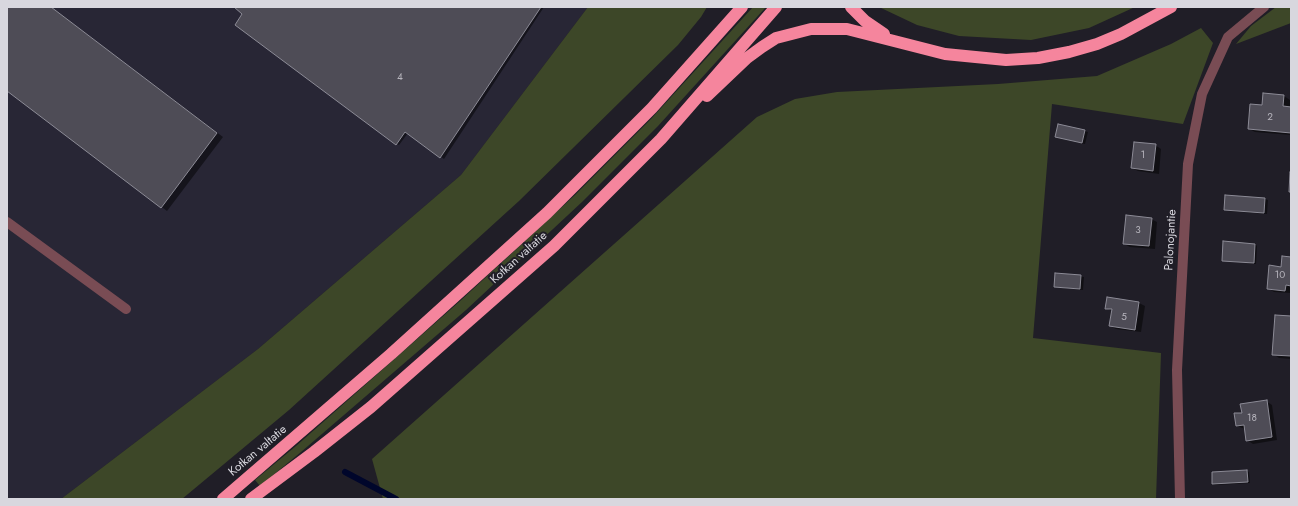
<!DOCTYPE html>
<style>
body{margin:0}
#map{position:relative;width:1298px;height:506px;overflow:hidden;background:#201e27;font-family:Jost,sans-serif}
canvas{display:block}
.frame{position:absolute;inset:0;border:8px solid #d8d7de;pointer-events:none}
</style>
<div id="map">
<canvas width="1298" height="506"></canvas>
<div class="frame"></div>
</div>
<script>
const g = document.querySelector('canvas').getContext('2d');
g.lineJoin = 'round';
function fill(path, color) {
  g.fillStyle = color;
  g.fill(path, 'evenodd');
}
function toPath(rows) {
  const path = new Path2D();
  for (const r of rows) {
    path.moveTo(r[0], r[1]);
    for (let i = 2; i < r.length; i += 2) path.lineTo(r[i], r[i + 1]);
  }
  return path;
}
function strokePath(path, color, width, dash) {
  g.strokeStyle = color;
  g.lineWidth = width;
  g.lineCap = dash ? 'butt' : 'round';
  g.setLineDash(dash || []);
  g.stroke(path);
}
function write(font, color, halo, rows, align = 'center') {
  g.font = font + ' Jost,sans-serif';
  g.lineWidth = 4;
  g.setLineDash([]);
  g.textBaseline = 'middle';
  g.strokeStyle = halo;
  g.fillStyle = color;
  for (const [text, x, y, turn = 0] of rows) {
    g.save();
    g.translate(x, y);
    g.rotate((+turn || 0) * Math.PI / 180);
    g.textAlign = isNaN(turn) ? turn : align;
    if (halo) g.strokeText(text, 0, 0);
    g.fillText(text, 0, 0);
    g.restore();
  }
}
fill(toPath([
 [7,7,588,7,461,175,258,349,61,499,7,499]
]), '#282635');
fill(toPath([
 [588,7,707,7,701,17,678,45,519,201,289,410,182,499,61,499,258,349,461,175],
 [753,7,766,7,658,126,582,202,466,310,301,452,260,486,255,480,296,446,459,302,575,195,651,119],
 [879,7,1135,7,1089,28,1031,40,959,36,917,25],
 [1276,7,1291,7,1291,23,1236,44,1251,26],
 [1201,28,1213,43,1183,124,1052,104,1033,338,1161,353,1156,499,383,499,372,459,757,117,795,99,837,92,998,84,1097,76,1171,44]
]), '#3d4728');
fill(toPath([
 [7,7,51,7,223,137,167,211,7,90],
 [235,7,544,7,444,159,408,133,399,145,397,144],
 [1284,96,1290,100,1291,135,1255,132,1249,129,1263,106],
 [1059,125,1088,132,1085,144,1059,138],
 [1155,145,1161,149,1159,174,1138,171,1132,168],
 [1226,196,1265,199,1268,200,1267,214,1227,211,1225,210],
 [1151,219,1157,222,1155,249,1130,247,1124,244],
 [1255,244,1257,246,1256,264,1223,260],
 [1291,258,1291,293,1274,292,1268,288],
 [1056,274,1084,277,1083,290,1055,287],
 [1139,303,1145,306,1141,332,1116,329,1110,326,1112,311,1106,308],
 [1291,317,1291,359,1279,358,1273,354],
 [1266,401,1272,405,1277,440,1253,444,1247,440,1245,429,1237,426,1243,413],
 [1247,471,1249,472,1250,483,1216,485,1213,484]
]), '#0007');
strokePath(toPath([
 [345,472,396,499]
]), '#00062b', 6);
const building = toPath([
 [7,7,51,7,217,133,161,208,7,91,7,7],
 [234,7,541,7,440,158,405,132,396,145,235,25,242,14,234,7],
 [1263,93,1284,95,1283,106,1291,107,1291,133,1248,129,1250,104,1262,105,1263,93],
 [1058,124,1085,130,1082,143,1055,137,1058,124],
 [1134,142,1156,144,1153,171,1131,168,1134,142],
 [1290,172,1291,172,1291,192,1289,192,1290,172],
 [1225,195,1265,198,1264,213,1224,210,1225,195],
 [1126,215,1152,218,1149,246,1123,244,1126,215],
 [1223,241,1255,244,1254,263,1222,261,1223,241],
 [1282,256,1291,257,1291,286,1286,285,1285,291,1267,289,1269,265,1281,267,1282,256],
 [1055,273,1081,275,1080,289,1054,287,1055,273],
 [1107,297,1139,302,1135,330,1109,326,1112,309,1105,309,1107,297],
 [1275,315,1291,316,1291,356,1272,355,1275,315],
 [1267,400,1272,437,1246,441,1244,425,1236,426,1234,413,1242,413,1240,404,1267,400],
 [1247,470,1248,482,1212,484,1212,472,1247,470]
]);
fill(building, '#4e4c56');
strokePath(building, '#8c8b96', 1);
strokePath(toPath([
 [7,222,126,309],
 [1180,499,1177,370,1188,164,1202,94,1228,37,1264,7]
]), '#794c54', 10);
strokePath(toPath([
 [851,7,865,21,884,34],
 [707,96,747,58,762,47,776,38,811,29,847,29,945,54,1006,60,1038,58,1069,52,1097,44,1121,34,1171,7],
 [223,499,391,354,547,213,652,108,742,7],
 [251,499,314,452,371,407,554,246,661,139,776,7]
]), '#f5859d', 12);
write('10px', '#b6b4bc', null, [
 ["4",400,78],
 ["2",1270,118],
 ["1",1143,156],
 ["3",1138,231],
 ["10",1280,276],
 ["5",1124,318],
 ["18",1252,419]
]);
write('12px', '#d8d7de', '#201e27', [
 ["Palonojantie",1171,240,-87],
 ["Kotkan valtatie",519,258,-42],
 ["Kotkan valtatie",258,451,-40]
]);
</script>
